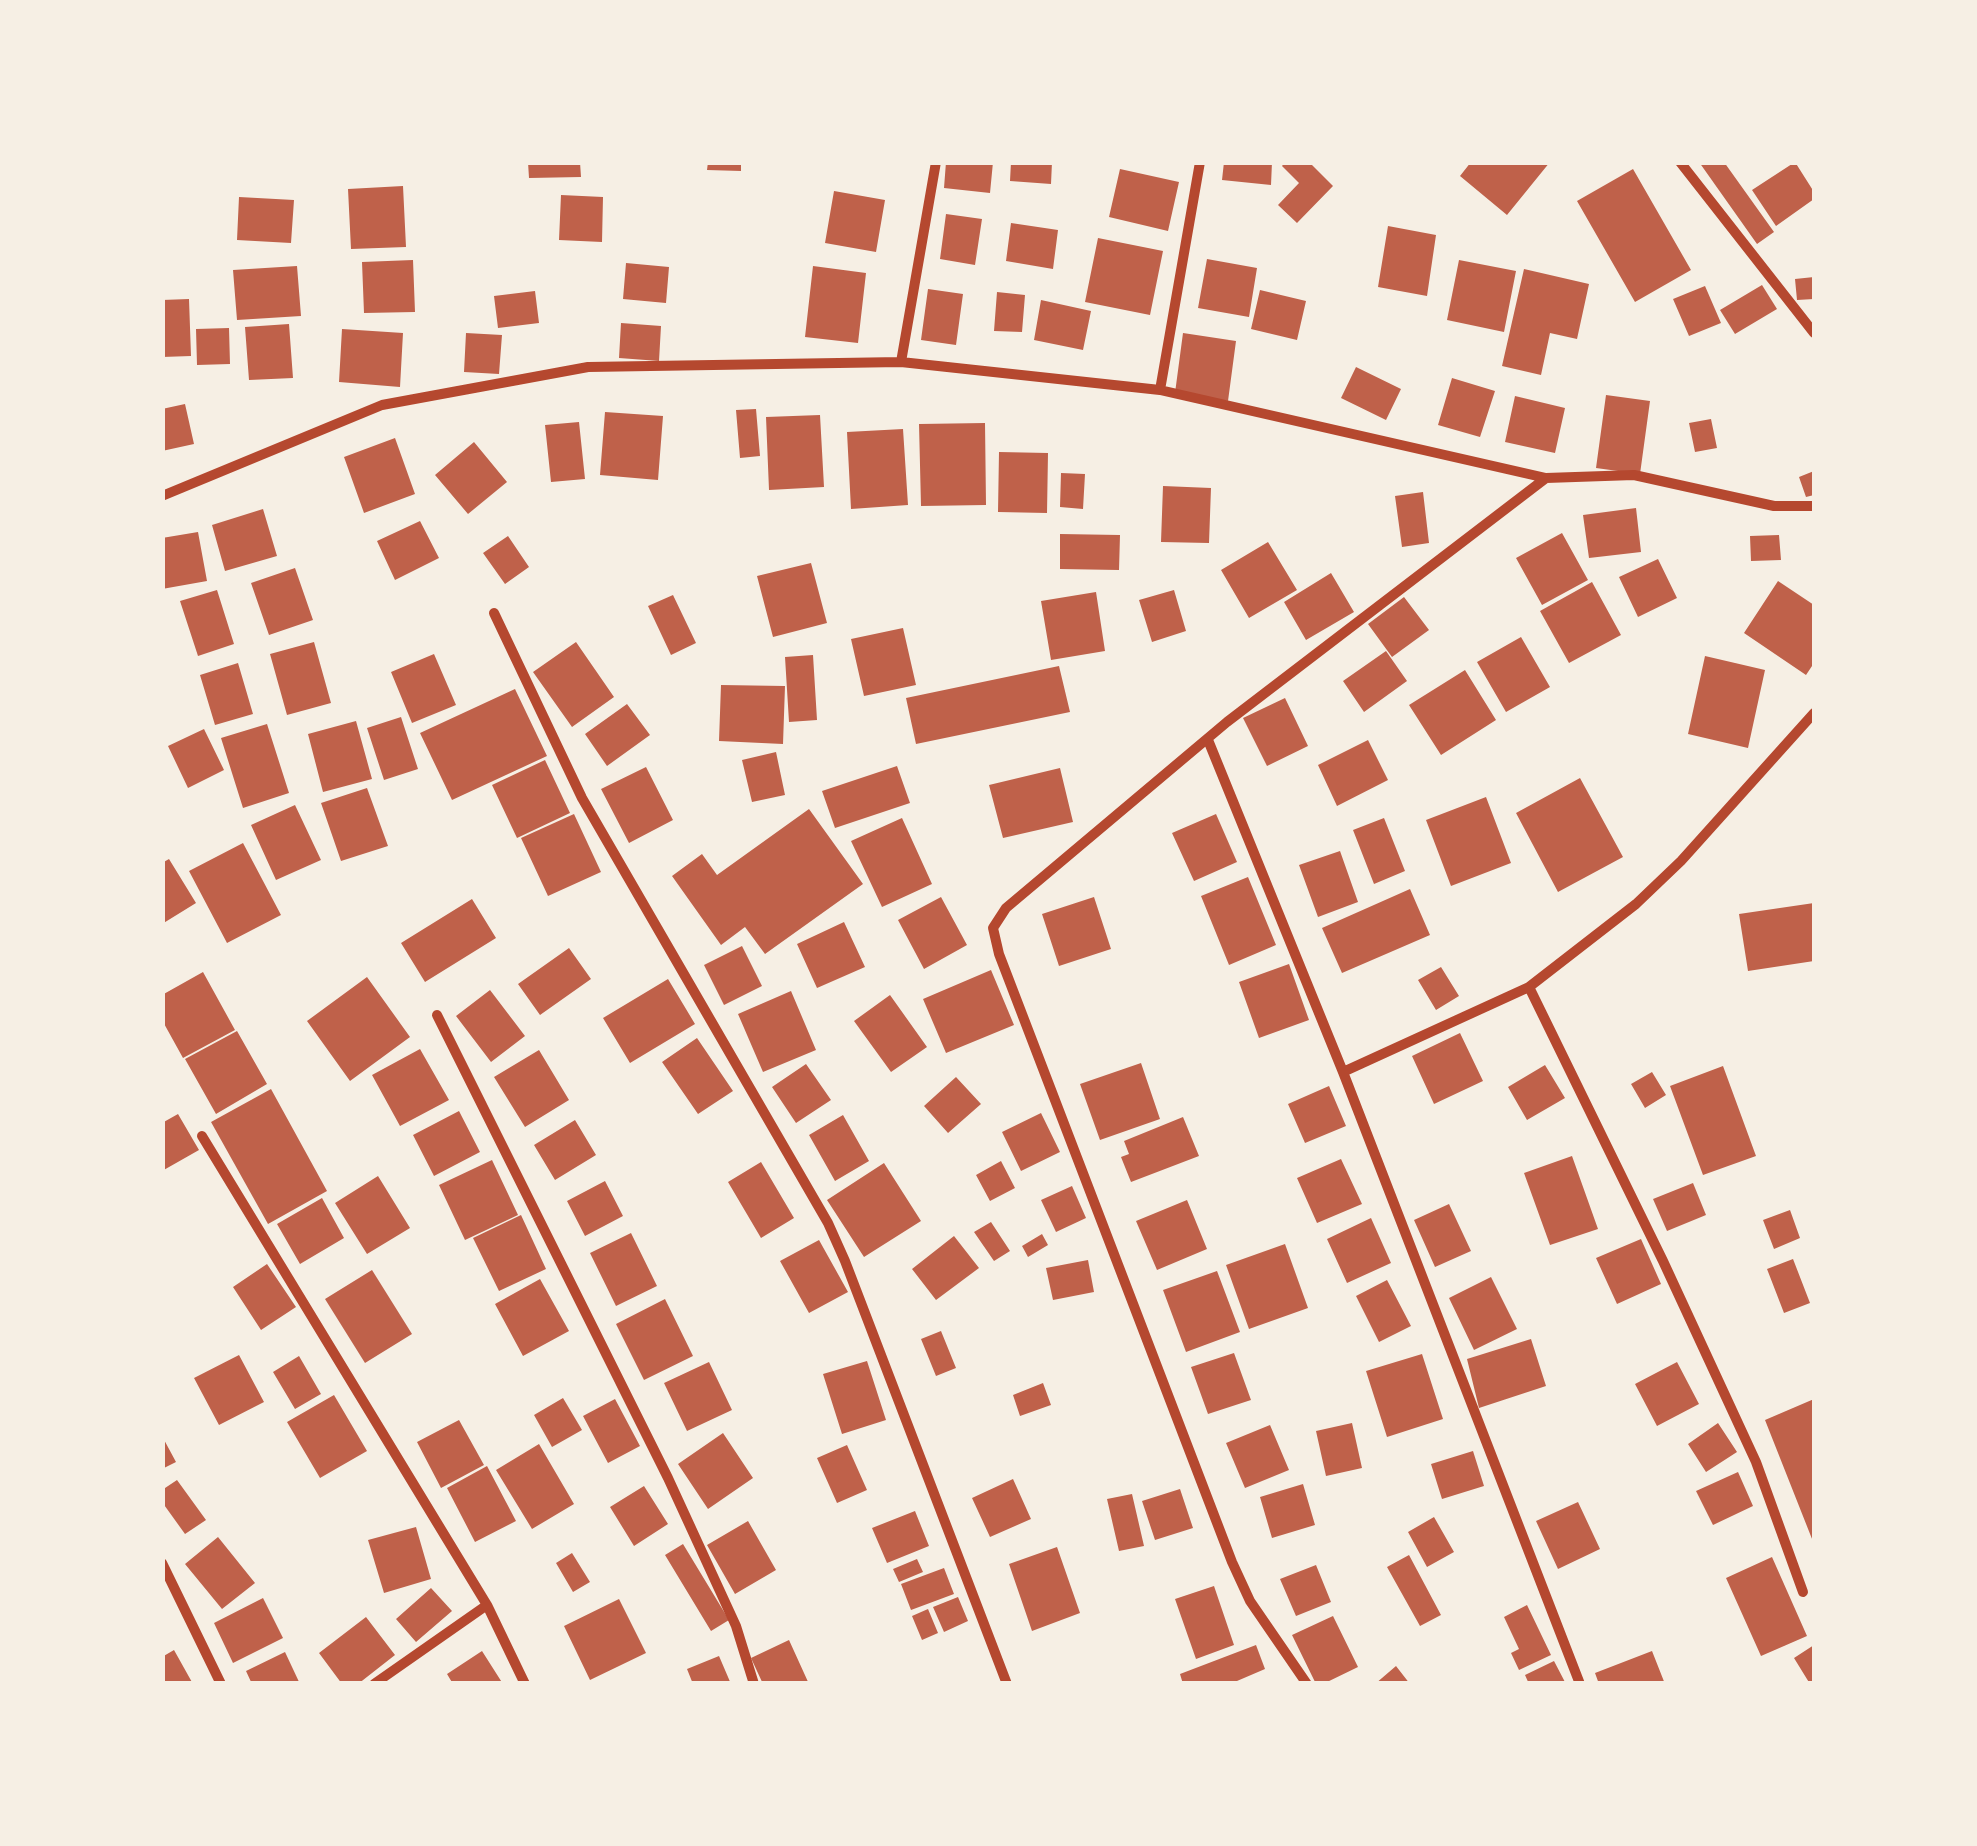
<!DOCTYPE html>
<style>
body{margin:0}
#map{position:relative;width:1977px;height:1846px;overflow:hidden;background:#f6efe4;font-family:Quicksand,sans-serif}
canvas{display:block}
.frame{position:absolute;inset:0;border:165px solid #f6efe4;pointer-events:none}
</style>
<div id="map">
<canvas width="1977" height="1846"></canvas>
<div class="frame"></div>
</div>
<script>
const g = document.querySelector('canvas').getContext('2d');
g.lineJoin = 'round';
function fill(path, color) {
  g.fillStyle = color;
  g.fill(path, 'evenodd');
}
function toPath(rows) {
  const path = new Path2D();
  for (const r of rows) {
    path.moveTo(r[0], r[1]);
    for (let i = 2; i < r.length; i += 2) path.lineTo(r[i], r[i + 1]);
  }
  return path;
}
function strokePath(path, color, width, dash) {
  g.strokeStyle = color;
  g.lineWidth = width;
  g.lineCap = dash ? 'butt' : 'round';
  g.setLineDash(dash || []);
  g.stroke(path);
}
fill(toPath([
 [528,162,580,162,581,177,529,178],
 [708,162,741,162,741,171,707,170],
 [946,162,993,162,990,193,944,188],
 [1011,162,1052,162,1051,184,1010,181],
 [1224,162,1272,162,1271,185,1222,180],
 [1285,162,1309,162,1333,186,1297,223,1278,205,1299,183,1282,166],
 [1471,162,1550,162,1507,215,1460,176],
 [1699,162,1724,162,1774,232,1757,244],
 [1795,162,1814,192,1814,199,1776,226,1752,190],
 [1120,169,1179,182,1168,231,1109,217],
 [1633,169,1691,270,1635,302,1577,201],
 [403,186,406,247,351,249,348,189],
 [834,191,885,200,876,252,825,243],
 [561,195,603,197,602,242,559,240],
 [239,197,294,200,291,243,237,240],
 [946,214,982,219,975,265,940,259],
 [1011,223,1058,230,1053,269,1006,261],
 [1388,226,1436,235,1427,296,1378,287],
 [1098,238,1163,251,1150,315,1085,302],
 [1207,259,1257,268,1249,317,1198,308],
 [413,260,415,312,364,313,362,262],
 [1459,260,1516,271,1504,332,1447,320],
 [626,263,669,267,666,303,623,299],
 [297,266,301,316,237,320,233,270],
 [813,266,866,273,858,343,805,337],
 [1524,269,1589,284,1577,339,1550,333,1541,375,1502,366],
 [1814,277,1814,299,1797,300,1795,279],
 [1762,285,1777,309,1735,334,1720,310],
 [1705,286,1721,323,1689,336,1673,299],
 [928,289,963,294,956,345,921,340],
 [1260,290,1306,301,1297,340,1251,329],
 [535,291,539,323,498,328,494,296],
 [997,292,1025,295,1022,332,994,331],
 [189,299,191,356,162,357,162,300],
 [1041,300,1091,311,1083,350,1034,340],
 [621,323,661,326,659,361,619,358],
 [289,324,293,378,249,380,245,327],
 [229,328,230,364,197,365,196,329],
 [342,329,403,333,400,387,339,382],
 [466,333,502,335,499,374,464,372],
 [1183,333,1236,341,1228,401,1175,393],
 [1356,367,1401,389,1386,420,1341,398],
 [1452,378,1495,391,1480,437,1438,425],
 [1606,395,1650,401,1640,474,1596,468],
 [1515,396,1565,408,1555,453,1505,442],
 [185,404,194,444,162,451,162,409],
 [756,409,760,456,740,458,736,410],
 [605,412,663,416,658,480,600,475],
 [820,415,824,487,769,490,766,417],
 [1711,419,1717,448,1695,452,1689,423],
 [579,422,585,479,551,482,545,425],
 [985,423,986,505,921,506,919,424],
 [903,429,908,505,851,509,847,432],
 [395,438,415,494,364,513,344,457],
 [474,442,507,482,468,514,435,475],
 [999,452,1048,453,1047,513,998,512],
 [1814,471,1814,495,1806,497,1799,477],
 [1061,473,1085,474,1083,509,1060,507],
 [1163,486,1211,488,1209,543,1161,542],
 [1423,492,1429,543,1402,547,1395,496],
 [1636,508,1641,552,1589,558,1583,515],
 [263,509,277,556,225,571,212,525],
 [420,521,439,558,395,580,377,541],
 [198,532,207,581,162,589,162,538],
 [1562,533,1588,580,1542,605,1516,558],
 [1060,534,1120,535,1119,570,1060,569],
 [1779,535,1781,560,1751,561,1750,536],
 [508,536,529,567,505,584,483,553],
 [1268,542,1297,590,1249,618,1221,570],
 [1658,559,1677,598,1638,617,1619,577],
 [811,563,827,623,773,637,757,576],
 [295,568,313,620,269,635,251,583],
 [1331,573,1354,612,1306,640,1284,602],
 [1778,581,1814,605,1814,663,1806,675,1744,633],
 [1592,582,1621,635,1569,663,1540,611],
 [217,590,234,644,198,656,180,601],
 [1174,590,1186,631,1152,642,1139,600],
 [1096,592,1105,651,1051,660,1041,601],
 [673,595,696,643,671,655,648,606],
 [1404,597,1429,630,1392,657,1368,624],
 [903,628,916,685,864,696,851,639],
 [1521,637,1550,687,1506,712,1477,662],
 [314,642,331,703,287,715,270,654],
 [576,642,614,697,572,727,533,672],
 [1386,651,1407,681,1364,712,1343,681],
 [434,654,456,705,412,723,391,672],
 [813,655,817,720,789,722,785,657],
 [1705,656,1765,670,1748,748,1688,734],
 [238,663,253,714,215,725,200,675],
 [1059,666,1070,712,916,744,906,698],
 [1465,670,1496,720,1441,755,1409,705],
 [721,685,785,686,783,744,719,741],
 [515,689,547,756,452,800,420,733],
 [1285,698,1308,746,1267,766,1243,718],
 [627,704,650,735,607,766,585,734],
 [401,717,418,769,384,780,367,728],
 [356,721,372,779,323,792,308,734],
 [267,724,289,793,243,808,221,738],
 [204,729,224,770,188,788,168,746],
 [1368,740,1388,780,1337,806,1318,765],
 [776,752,785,795,752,802,742,760],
 [545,760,570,813,517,838,492,785],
 [897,766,910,803,835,828,822,791],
 [646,767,673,820,629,843,601,789],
 [1060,768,1073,822,1003,838,989,785],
 [1580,778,1623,857,1558,892,1516,813],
 [367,788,388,846,341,861,321,803],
 [1486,797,1511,863,1451,886,1426,820],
 [295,805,321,860,276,880,251,825],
 [809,809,863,884,765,954,745,927,721,945,672,876,702,854,717,875],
 [574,814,601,872,548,896,521,838],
 [1216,814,1237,862,1194,881,1172,833],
 [902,818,932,884,882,907,851,841],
 [1384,818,1405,871,1374,884,1353,830],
 [243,843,281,915,227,943,189,871],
 [1340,851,1358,902,1318,917,1299,865],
 [169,859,196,903,162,924,162,863],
 [1248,877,1276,945,1229,965,1201,896],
 [1410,889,1430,935,1342,973,1322,928],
 [941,897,967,945,924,969,898,920],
 [1094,897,1111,949,1059,966,1042,914],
 [472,899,496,938,425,982,401,943],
 [1814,903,1814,961,1748,971,1739,914],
 [844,922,865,967,817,988,797,944],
 [742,946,762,986,724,1005,704,965],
 [569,948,591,979,540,1015,518,984],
 [1289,964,1309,1020,1259,1038,1239,982],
 [1441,967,1459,996,1436,1010,1418,980],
 [991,970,1014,1025,946,1053,923,999],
 [203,972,235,1030,183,1058,162,1020,162,995],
 [367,977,410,1037,350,1081,307,1021],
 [668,979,695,1024,630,1063,603,1018],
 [490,990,525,1036,491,1062,456,1016],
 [791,991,816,1050,763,1072,738,1014],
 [890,995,927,1047,891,1072,854,1021],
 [237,1031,267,1084,216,1114,185,1059],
 [1460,1033,1483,1081,1434,1104,1412,1056],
 [697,1038,733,1091,698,1114,662,1062],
 [420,1049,449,1100,400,1126,372,1075],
 [539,1050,569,1100,525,1127,494,1077],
 [1141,1063,1160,1119,1100,1140,1080,1084],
 [806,1064,831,1100,796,1123,772,1087],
 [1545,1065,1565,1098,1527,1120,1508,1087],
 [1723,1066,1756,1156,1703,1175,1670,1086],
 [1652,1072,1666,1095,1645,1108,1631,1084],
 [956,1077,981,1104,948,1133,924,1106],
 [1329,1086,1346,1126,1305,1143,1288,1104],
 [271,1089,327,1191,268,1224,211,1122],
 [459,1111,480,1152,434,1176,413,1135],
 [1041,1113,1060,1152,1021,1171,1002,1132],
 [178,1114,199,1150,162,1171,162,1123],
 [843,1115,869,1161,835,1181,809,1135],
 [1183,1117,1199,1156,1131,1182,1121,1157,1129,1154,1124,1141],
 [575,1120,596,1155,555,1180,534,1145],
 [1572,1156,1598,1229,1550,1245,1524,1173],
 [1341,1159,1362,1204,1317,1223,1297,1178],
 [492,1160,518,1215,465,1240,439,1185],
 [1001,1161,1015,1188,990,1201,976,1175],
 [761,1162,794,1218,761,1238,728,1182],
 [884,1163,921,1221,864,1257,827,1200],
 [378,1176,410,1228,367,1254,335,1203],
 [605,1181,623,1216,585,1236,567,1201],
 [1693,1183,1706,1215,1667,1231,1653,1199],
 [1072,1186,1086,1218,1056,1232,1041,1200],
 [322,1198,344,1238,300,1264,277,1224],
 [1187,1200,1207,1249,1157,1270,1136,1221],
 [1449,1204,1471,1251,1435,1267,1414,1220],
 [1790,1210,1800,1238,1774,1249,1763,1220],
 [521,1215,546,1269,499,1291,473,1238],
 [1371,1218,1391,1263,1347,1283,1327,1239],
 [991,1222,1010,1251,994,1261,974,1232],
 [631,1233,657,1286,616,1306,590,1253],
 [1042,1234,1048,1245,1028,1257,1022,1246],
 [954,1236,979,1268,936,1300,912,1269],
 [1641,1239,1661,1284,1617,1304,1596,1258],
 [819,1240,848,1292,809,1313,780,1261],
 [1285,1244,1308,1308,1249,1329,1226,1265],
 [1793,1259,1810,1303,1784,1313,1767,1269],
 [1088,1260,1094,1292,1053,1300,1046,1268],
 [267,1264,296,1307,261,1330,233,1287],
 [372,1270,412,1334,365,1363,325,1299],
 [1217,1271,1240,1332,1186,1352,1163,1290],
 [1491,1277,1517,1329,1474,1350,1449,1298],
 [540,1279,569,1331,523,1356,495,1304],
 [1387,1280,1411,1326,1379,1342,1356,1296],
 [665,1299,693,1356,644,1380,616,1324],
 [941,1331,956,1368,936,1376,921,1339],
 [1531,1339,1546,1386,1479,1408,1467,1359],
 [1234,1353,1251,1400,1208,1414,1191,1367],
 [1422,1354,1443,1419,1387,1437,1366,1371],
 [239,1355,264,1402,219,1425,194,1378],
 [299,1356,321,1394,295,1409,273,1372],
 [867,1361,886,1420,842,1434,823,1374],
 [709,1362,732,1410,687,1431,664,1383],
 [1677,1362,1699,1404,1657,1426,1635,1384],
 [1043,1383,1051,1405,1020,1416,1013,1395],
 [334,1395,367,1451,320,1478,287,1422],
 [563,1398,582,1430,552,1447,534,1415],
 [615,1399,640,1446,608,1463,583,1416],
 [1814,1399,1814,1544,1765,1420],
 [459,1420,484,1465,441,1488,417,1442],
 [1352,1423,1362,1468,1326,1476,1316,1431],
 [1718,1423,1737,1452,1706,1472,1688,1444],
 [1270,1425,1289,1470,1245,1488,1226,1443],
 [723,1433,753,1478,708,1509,678,1464],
 [162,1436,176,1462,162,1469],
 [539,1444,574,1504,532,1529,496,1470],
 [847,1445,867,1490,837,1503,817,1458],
 [1473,1451,1484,1486,1442,1499,1431,1464],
 [487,1466,516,1521,475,1542,447,1488],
 [1738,1472,1753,1506,1713,1525,1696,1491],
 [1013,1479,1031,1519,990,1537,972,1498],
 [177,1480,206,1520,185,1534,162,1502,162,1490],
 [1303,1484,1315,1525,1272,1538,1260,1497],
 [644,1486,668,1524,634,1546,610,1507],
 [1180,1489,1193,1528,1155,1540,1142,1501],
 [1132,1494,1144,1546,1119,1551,1107,1499],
 [1578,1502,1600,1549,1558,1569,1536,1521],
 [915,1511,929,1546,887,1563,872,1528],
 [1434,1517,1454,1552,1427,1567,1408,1532],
 [748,1521,776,1570,735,1594,707,1545],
 [416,1527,431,1579,384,1593,368,1540],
 [218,1537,255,1583,222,1609,185,1564],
 [683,1544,729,1620,711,1631,665,1555],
 [1057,1547,1080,1613,1032,1631,1009,1564],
 [572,1553,590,1582,573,1592,556,1563],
 [1409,1555,1441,1615,1420,1626,1387,1567],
 [1772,1557,1807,1636,1761,1656,1726,1578],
 [917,1559,923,1572,899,1582,893,1569],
 [1316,1565,1331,1602,1296,1616,1280,1579],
 [944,1568,954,1594,911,1610,901,1584],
 [1214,1586,1234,1645,1196,1659,1175,1599],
 [431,1588,452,1611,416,1642,396,1619],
 [958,1597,968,1621,944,1632,933,1607],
 [263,1598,283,1638,233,1663,214,1623],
 [619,1599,646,1653,590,1680,564,1626],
 [1527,1605,1551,1655,1519,1670,1511,1653,1519,1649,1504,1617],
 [928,1609,938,1633,922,1640,912,1616],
 [1333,1616,1358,1667,1323,1684,1316,1684,1292,1635],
 [366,1617,395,1655,358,1684,342,1684,319,1653],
 [789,1640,809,1684,763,1684,751,1658],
 [1256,1645,1265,1669,1230,1684,1183,1684,1180,1674],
 [1814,1645,1814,1684,1810,1684,1794,1658],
 [174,1650,193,1684,162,1684,162,1657],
 [482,1651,503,1684,453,1684,447,1674],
 [1652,1651,1665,1684,1599,1684,1595,1673],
 [285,1652,300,1684,252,1684,246,1671],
 [719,1656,731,1684,693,1684,687,1669],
 [1554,1661,1566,1684,1529,1684,1525,1675],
 [1396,1666,1410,1684,1375,1684]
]), '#bf614a');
strokePath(toPath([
 [936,162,901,362,1160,390,1546,478,1634,475,1774,506,1814,506],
 [1680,162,1814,333],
 [1160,390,1200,162],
 [162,496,382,405,588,367,901,362],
 [494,613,582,798,828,1223,845,1261,1007,1684],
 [1208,740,1343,1072,1580,1684],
 [1529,987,1663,1261,1756,1462,1803,1592],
 [437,1015,668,1478,736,1626,754,1684],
 [1343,1072,1529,987,1636,904,1681,861,1814,713],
 [202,1136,487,1605,525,1684],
 [162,1563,221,1684],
 [374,1684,487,1605],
 [1307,1684,1250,1601,1232,1562,999,954,993,928,1006,908,1227,722,1546,478]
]), '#b5482f', 10);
</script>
